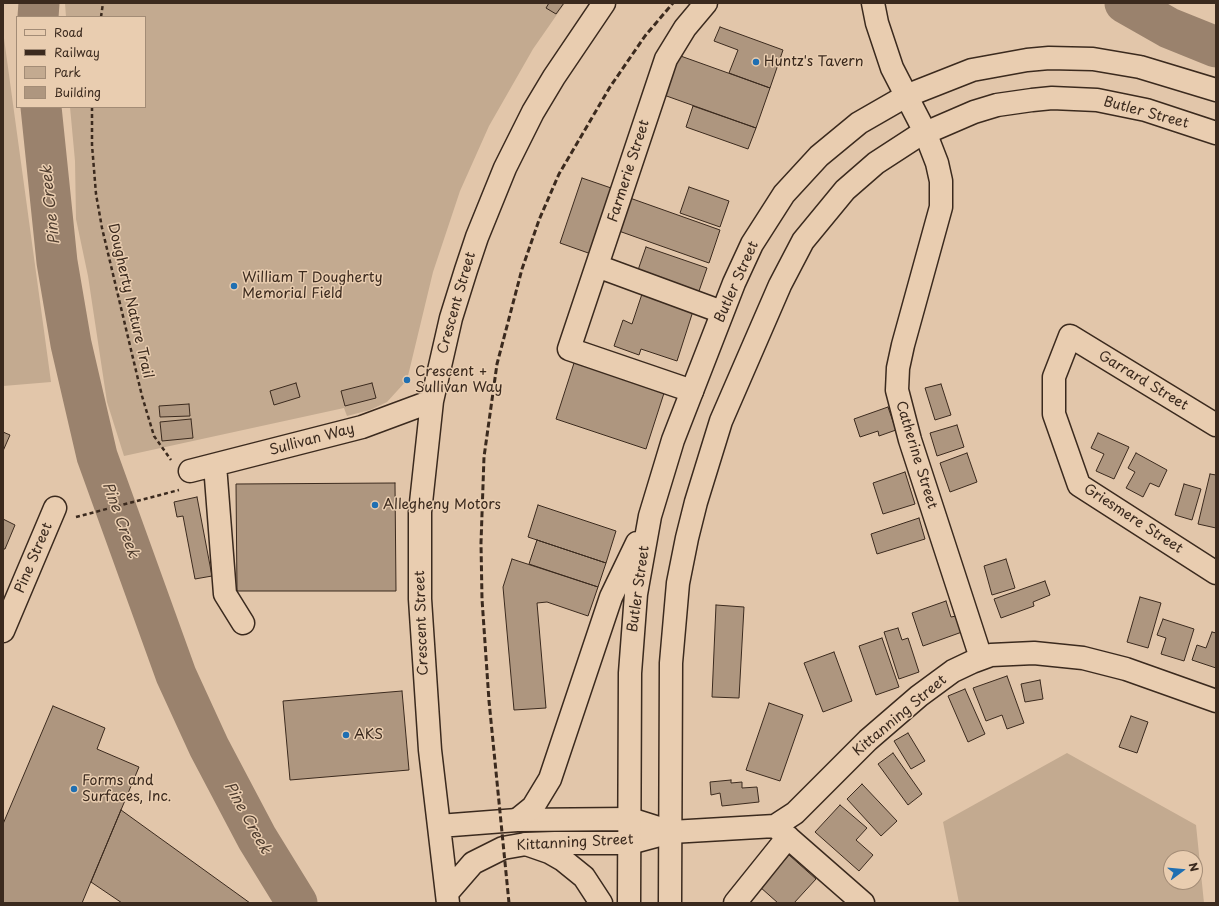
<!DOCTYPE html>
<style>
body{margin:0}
#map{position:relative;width:1219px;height:906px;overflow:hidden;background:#e2c6aa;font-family:"Playpen Sans",sans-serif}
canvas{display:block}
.frame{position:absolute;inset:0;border:4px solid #3b2a1e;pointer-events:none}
.legend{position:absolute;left:16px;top:16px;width:130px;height:92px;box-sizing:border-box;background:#e9cdb0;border:1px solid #a38c76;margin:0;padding:5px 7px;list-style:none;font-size:12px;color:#3b2a1e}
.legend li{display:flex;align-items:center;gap:8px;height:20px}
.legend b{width:20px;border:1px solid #a38c76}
.north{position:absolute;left:1163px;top:850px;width:40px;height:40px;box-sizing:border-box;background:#e9cdb0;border:1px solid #a38c76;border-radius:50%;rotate:74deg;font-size:11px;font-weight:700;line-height:16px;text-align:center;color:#3b2a1e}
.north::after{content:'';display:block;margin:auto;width:14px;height:18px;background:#1f6fb2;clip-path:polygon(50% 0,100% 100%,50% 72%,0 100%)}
</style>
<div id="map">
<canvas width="1219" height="906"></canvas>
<div class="frame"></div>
<ul class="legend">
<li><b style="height:5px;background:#e9cdb0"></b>Road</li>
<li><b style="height:5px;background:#3b2a1e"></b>Railway</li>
<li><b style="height:11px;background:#c3aa90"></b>Park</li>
<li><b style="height:11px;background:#ae967f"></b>Building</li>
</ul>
<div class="north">N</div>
</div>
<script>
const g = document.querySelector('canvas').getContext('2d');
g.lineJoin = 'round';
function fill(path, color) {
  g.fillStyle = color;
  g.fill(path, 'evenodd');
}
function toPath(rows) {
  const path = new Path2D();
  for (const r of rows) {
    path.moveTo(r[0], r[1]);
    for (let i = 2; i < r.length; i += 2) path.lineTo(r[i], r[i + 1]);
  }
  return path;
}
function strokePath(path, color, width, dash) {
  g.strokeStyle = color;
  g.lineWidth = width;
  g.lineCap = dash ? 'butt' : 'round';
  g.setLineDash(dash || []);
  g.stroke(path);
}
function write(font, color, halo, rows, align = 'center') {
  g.font = font + ' "Playpen Sans",sans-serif';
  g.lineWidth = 3;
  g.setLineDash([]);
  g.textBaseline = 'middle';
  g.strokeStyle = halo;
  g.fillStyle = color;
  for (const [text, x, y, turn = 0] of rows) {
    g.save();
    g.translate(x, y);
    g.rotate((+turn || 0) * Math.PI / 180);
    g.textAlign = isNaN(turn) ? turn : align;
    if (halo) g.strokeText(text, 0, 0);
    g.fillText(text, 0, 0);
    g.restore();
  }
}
fill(toPath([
 [65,3,565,3,533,49,489,126,460,191,433,272,407,380,387,402,370,410,347,416,344,408,124,456,107,402,88,276,76,219,75,161,70,107,145,107,145,17,66,17],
 [3,31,51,382,3,386],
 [1067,753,1196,825,1204,903,959,903,943,822],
 [1171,858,1195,858,1195,882,1171,882]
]), '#c3aa90');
strokePath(toPath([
 [1125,3,1169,28,1216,47],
 [38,17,39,3],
 [41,107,57,262,71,344,97,456,176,675,209,747,257,838,297,903]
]), '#9a826d', 41);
const building = toPath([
 [549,3,564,3,556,14,546,8,549,3],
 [720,27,783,50,770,88,729,73,738,50,714,41,720,27],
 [675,54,770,88,756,128,661,94,675,54],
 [693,106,756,128,748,149,686,127,693,106],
 [582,178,617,190,594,255,560,243,582,178],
 [689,187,729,201,720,227,680,213,689,187],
 [627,197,720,230,709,263,616,230,627,197],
 [646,247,707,268,698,294,637,273,646,247],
 [643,291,694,308,677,361,641,349,639,355,614,346,623,320,632,324,643,291],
 [575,360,665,390,646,449,556,419,575,360],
 [296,383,300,397,274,405,270,391,296,383],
 [372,383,376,398,345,406,341,391,372,383],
 [941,384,951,415,935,420,925,388,941,384],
 [189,404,190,416,160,417,159,406,189,404],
 [888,407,896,430,879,436,878,431,860,437,854,419,888,407],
 [191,419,193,438,162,441,160,422,191,419],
 [957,425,964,447,937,456,930,433,957,425],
 [3,432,10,435,3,451,3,432],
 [1098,433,1129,447,1114,479,1096,471,1104,454,1091,448,1098,433],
 [967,453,977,482,950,492,940,463,967,453],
 [1136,453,1167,470,1159,487,1150,483,1143,497,1126,488,1135,472,1128,468,1136,453],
 [905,472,915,504,883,514,873,483,905,472],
 [1210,474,1216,475,1216,528,1198,524,1210,474],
 [395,483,396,591,237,591,236,484,395,483],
 [1184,484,1201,489,1192,520,1175,515,1184,484],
 [197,497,212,576,195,579,183,516,177,517,174,502,197,497],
 [538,505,616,531,606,563,528,537,538,505],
 [919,518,925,539,877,554,871,534,919,518],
 [3,519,15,525,5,549,3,549,3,519],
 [537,540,606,563,598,587,529,564,537,540],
 [512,559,598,587,588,616,547,602,537,603,546,708,514,710,503,587,512,559],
 [1006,559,1015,588,992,595,984,566,1006,559],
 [1045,581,1050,595,1033,602,1034,606,1001,618,994,599,1045,581],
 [1140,597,1161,603,1148,648,1127,642,1140,597],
 [946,601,951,617,956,616,962,632,923,646,912,613,946,601],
 [716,605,744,607,739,698,712,697,716,605],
 [1163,619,1194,629,1184,661,1161,654,1166,638,1157,635,1163,619],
 [898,628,902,640,908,638,919,672,899,679,884,632,898,628],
 [1212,632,1216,633,1216,668,1192,660,1197,645,1206,648,1212,632],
 [882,638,899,687,876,695,859,646,882,638],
 [834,652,852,701,823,712,804,663,834,652],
 [1007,676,1024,723,1007,729,1002,715,986,721,973,688,1007,676],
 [1040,680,1043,699,1025,702,1021,684,1040,680],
 [965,689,985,734,968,742,948,696,965,689],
 [402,691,409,770,290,780,283,701,402,691],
 [769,703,803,715,780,781,746,770,769,703],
 [53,706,105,728,97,749,139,767,82,903,3,903,3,824,53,706],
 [1131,716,1148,722,1137,753,1119,747,1131,716],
 [908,733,925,761,911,769,894,741,908,733],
 [893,753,922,794,908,805,878,764,893,753],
 [731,780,731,783,742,782,742,788,757,787,759,802,722,806,720,793,711,795,710,782,731,780],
 [862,784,897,821,881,836,847,799,862,784],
 [840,805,867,828,856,840,873,855,859,871,815,832,840,805],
 [121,810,250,903,122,903,91,882,121,810],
 [789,855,816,879,794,903,778,903,760,887,789,855]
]);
fill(building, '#ae967f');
strokePath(building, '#3b2a1e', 1);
const minor = toPath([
 [925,132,937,163,941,181,941,207,903,345,898,368,897,390,910,440,981,658],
 [597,266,722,312],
 [692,391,569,349,666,59,685,28,706,3],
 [1216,425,1070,336,1054,377,1054,414,1079,485,1216,573],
 [215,465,225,594,243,623],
 [190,471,362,427,432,401],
 [3,631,55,508],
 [439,826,517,820,630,819,671,832],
 [775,826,863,903],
 [447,893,473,863,503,848,526,844,555,843,630,843,671,832,775,826,795,813,868,740,919,696,953,671,972,662,991,655,1034,653,1083,658,1126,669,1216,701],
 [448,903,430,750,420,599,420,512,432,401,451,318,466,270,477,237,505,168,533,112,554,77,604,3],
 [735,903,788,837]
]);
const major = toPath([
 [873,3,877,23,892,68,925,132]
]);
const highway = toPath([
 [517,820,533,807,550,779,611,597,637,543],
 [526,844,549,852,563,860,584,877,601,903],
 [629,903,630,673,636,594,650,516,673,440,734,283,752,244,784,194,819,156,859,123,906,96,972,70,1027,60,1049,58,1093,59,1140,67,1216,90],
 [670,903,671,663,678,583,687,538,696,502,721,421,780,285,803,241,845,190,876,163,916,137,974,112,997,105,1032,100,1052,98,1097,100,1146,110,1216,133]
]);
strokePath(minor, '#3b2a1e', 25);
strokePath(major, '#3b2a1e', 25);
strokePath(highway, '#3b2a1e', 25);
strokePath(toPath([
 [101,17,103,3],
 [92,107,92,145,96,194,102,228,142,396,154,436,171,460],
 [76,517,179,490]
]), '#3b2a1e', 2.5, [4, 3]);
strokePath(minor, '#e9cdb0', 22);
strokePath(major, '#e9cdb0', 22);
strokePath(highway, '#e9cdb0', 22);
strokePath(toPath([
 [509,903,489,701,482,599,481,543,484,457,497,364,522,269,539,220,559,174,610,87,645,36,673,3]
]), '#3b2a1e', 3, [6, 3]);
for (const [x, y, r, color] of [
 [756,62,4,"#1f6fb2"],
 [234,286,4,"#1f6fb2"],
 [407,380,4,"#1f6fb2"],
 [375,505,4,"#1f6fb2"],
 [346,735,4,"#1f6fb2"],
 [74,789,4,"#1f6fb2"]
]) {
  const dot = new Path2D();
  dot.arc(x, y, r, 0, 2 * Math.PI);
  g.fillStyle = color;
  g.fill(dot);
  strokePath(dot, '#e9cdb0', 1.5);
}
write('14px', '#3b2a1e', '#e9cdb0', [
 ["Huntz's Tavern",764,62],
 ["William T Dougherty",242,278],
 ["Memorial Field",242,294],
 ["Crescent +",415,372],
 ["Sullivan Way",415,388],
 ["Allegheny Motors",383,505],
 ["AKS",354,735],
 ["Forms and",82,781],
 ["Surfaces, Inc.",82,797]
], 'left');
write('14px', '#3b2a1e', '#e9cdb0', [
 ["Butler Street",1146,113,15],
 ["Farmerie Street",629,171,-72],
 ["Butler Street",737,282,-66],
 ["Dougherty Nature Trail",130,301,77],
 ["Crescent Street",457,303,-74],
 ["Garrard Street",1143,381,31],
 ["Sullivan Way",312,440,-15],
 ["Catherine Street",916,455,73],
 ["Griesmere Street",1133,519,33],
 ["Pine Street",34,558,-67],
 ["Butler Street",639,589,-82],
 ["Crescent Street",422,623,-92],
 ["Kittanning Street",900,716,-40],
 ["Kittanning Street",575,843,-3]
]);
write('italic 15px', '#4e3c2e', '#e9cdb0', [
 ["Pine Creek",51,205,-96],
 ["Pine Creek",120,520,70],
 ["Pine Creek",247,818,61]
]);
</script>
